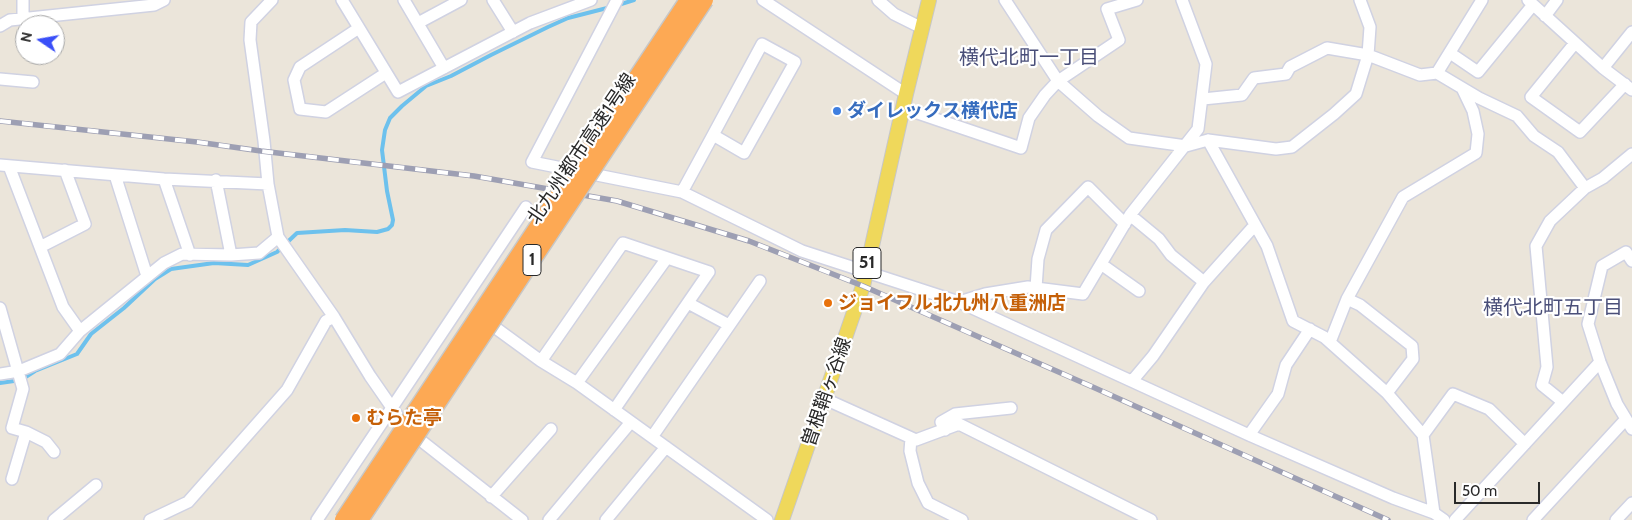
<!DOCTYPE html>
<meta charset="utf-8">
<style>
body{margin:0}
#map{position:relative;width:1632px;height:520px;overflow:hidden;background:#ebe5da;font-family:Cabin,sans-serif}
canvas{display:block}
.north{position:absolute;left:15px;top:15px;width:50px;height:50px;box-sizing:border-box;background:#fff;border:1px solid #a9a9a9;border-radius:50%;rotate:282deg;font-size:14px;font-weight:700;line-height:20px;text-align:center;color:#292929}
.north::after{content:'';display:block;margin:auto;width:18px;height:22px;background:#3a4ff8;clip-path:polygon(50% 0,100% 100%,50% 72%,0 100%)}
.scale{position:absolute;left:1454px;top:482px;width:86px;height:22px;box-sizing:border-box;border:2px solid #292929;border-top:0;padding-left:6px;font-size:15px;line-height:18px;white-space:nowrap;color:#292929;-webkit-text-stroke:4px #fff;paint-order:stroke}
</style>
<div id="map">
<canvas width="1632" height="520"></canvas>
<div class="north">N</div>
<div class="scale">50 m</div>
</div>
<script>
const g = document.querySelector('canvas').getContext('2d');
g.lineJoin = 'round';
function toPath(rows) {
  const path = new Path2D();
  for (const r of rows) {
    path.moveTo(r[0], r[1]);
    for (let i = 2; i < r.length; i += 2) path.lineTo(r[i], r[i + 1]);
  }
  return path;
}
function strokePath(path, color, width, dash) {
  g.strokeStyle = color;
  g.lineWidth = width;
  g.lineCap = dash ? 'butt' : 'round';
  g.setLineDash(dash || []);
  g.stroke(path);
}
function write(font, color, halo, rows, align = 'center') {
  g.font = font + ' Cabin,"Noto Sans JP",sans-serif';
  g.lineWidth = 4.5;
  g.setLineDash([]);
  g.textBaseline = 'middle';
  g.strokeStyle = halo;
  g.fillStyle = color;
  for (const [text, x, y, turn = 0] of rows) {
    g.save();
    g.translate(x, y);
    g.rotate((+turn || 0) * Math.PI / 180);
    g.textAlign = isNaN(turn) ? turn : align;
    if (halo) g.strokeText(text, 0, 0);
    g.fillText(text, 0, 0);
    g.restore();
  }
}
strokePath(toPath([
 [618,5,634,0],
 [0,383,21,380,35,371,77,354,91,334,124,308,155,279,171,269,214,263,248,265,277,252,297,233,345,230,377,232,388,229,392,225,393,220,387,191,382,150,385,130,390,118,402,106,426,86,451,76,491,55,548,27,568,18,611,7]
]), '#6dc1ed', 4);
const minor = toPath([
 [23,0,23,18],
 [272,0,251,22,250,40,264,141,268,184,278,237,334,317,370,376,404,425,419,439,522,520],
 [342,0,398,92,530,23,591,0],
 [404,0,444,68],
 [493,0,513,32],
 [617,0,532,162,682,192,802,251,959,302,1249,435,1393,498,1434,513,1444,520],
 [763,0,906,94],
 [878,0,894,14,922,28],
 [1005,0,1058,81,1098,116,1129,138,1186,146,1208,140,1276,149,1292,147,1334,114,1356,94,1368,55,1370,27,1360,0],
 [1528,0,1603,68,1632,90],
 [1545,16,1557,0],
 [418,23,461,0],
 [0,26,10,20,154,5,164,0],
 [359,28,300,67,294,80,300,109,326,112,386,73],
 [1575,43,1531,97,1580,132,1625,84],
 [1450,53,1478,72,1532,6],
 [1603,68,1632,32],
 [1437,73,1482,0],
 [0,79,33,82],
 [1203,99,1242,95,1254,78,1286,74,1290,67,1327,48,1368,55,1420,75,1437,73,1479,98,1517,116,1534,136,1558,152,1585,188,1603,178,1632,154],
 [903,108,1021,148,1029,118,1045,95,1058,81,1119,40,1107,9,1137,0],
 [1208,140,1267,246,1293,321,1324,337,1387,393,1423,435,1434,513],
 [0,165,164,179,268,184],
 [9,166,63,307,80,331],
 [115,175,147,276],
 [164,179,190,255],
 [216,180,231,255],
 [682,192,713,135,762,44,795,62,744,153,713,135],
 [1130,215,1159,239,1171,255,1204,282],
 [40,247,85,224,65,170],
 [1632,261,1626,252,1602,266,1588,324,1600,362,1617,404,1632,429],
 [1101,264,1139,291],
 [1036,288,1038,259,1046,230,1088,187,1125,224],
 [1347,299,1360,305,1412,346,1413,359,1387,393],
 [959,302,985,294,1028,287,1083,294,1130,215,1198,129,1206,64,1182,0],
 [688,303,729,325],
 [0,308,23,389,12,428,26,432,46,442,54,452],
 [493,326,541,361,577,383,767,520],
 [1330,342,1347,299,1403,197,1476,153,1478,134,1473,111,1462,88],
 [541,361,623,243,709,272,614,410],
 [0,374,19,371,60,354,80,331,164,263,182,254,231,255,259,253,278,237],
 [1132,381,1153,356,1204,282,1255,225],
 [577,383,667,258],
 [825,399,916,440,959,424,1151,520],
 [1563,402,1542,385,1547,367,1536,246,1550,221,1585,188],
 [945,430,941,422,955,414,1011,408],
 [1249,435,1278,394,1286,365,1310,329],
 [1423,435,1453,394,1489,409,1525,444],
 [652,437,760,281],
 [911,438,910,451,918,483,928,503,962,520],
 [12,479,26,432],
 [491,497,551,429],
 [54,520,96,485],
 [150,520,188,502,287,390,326,321,334,317],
 [317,520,526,207],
 [549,520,631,422],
 [606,520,666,447],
 [1455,520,1600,362],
 [1533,520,1626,419],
 [1616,520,1632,503]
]);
const major = toPath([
 [782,520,863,286,906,94,929,0]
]);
strokePath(minor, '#d0d2e2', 14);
strokePath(major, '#c7c7c7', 16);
strokePath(minor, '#fff', 11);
strokePath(major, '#efd85b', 14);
const rail = toPath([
 [0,121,197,142,261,151,474,176,617,201,749,241,863,286,1095,388,1388,520]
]);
strokePath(rail, '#9d9fb3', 5.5);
strokePath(rail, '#fff', 4, [11]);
const highwayBridge = toPath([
 [343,520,688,0],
 [360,520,705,0]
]);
strokePath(highwayBridge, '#c7c7c7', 19, []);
strokePath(highwayBridge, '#fda954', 16);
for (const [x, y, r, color] of [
 [837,111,5,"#3f7fe0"],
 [828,303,5,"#e8710a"],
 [356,418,5,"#e8710a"]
]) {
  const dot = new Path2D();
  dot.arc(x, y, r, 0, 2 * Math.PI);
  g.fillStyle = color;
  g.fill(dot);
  strokePath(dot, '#fff', 2);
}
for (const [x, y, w] of [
 [532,260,18],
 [867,263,28]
]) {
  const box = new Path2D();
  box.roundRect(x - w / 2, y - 15.5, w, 31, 4);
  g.fillStyle = '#fff';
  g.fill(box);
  strokePath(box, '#292929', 1);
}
write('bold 18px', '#292929', null, [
 ["1",532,260],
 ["51",867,263]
]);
write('bold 19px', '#366cbe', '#fff', [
 ["ダイレックス横代店",847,111]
], 'left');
write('19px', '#292929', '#fff', [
 ["北九州都市高速1号線",582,149,-56],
 ["曽根鞘ヶ谷線",827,392,-71]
]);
write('bold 19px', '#c56008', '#fff', [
 ["ジョイフル北九州八重洲店",838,303],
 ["むらた亭",366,418]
], 'left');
write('20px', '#4a4f79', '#fff', [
 ["横代北町一丁目",1029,58],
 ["横代北町五丁目",1553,308]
]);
</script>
